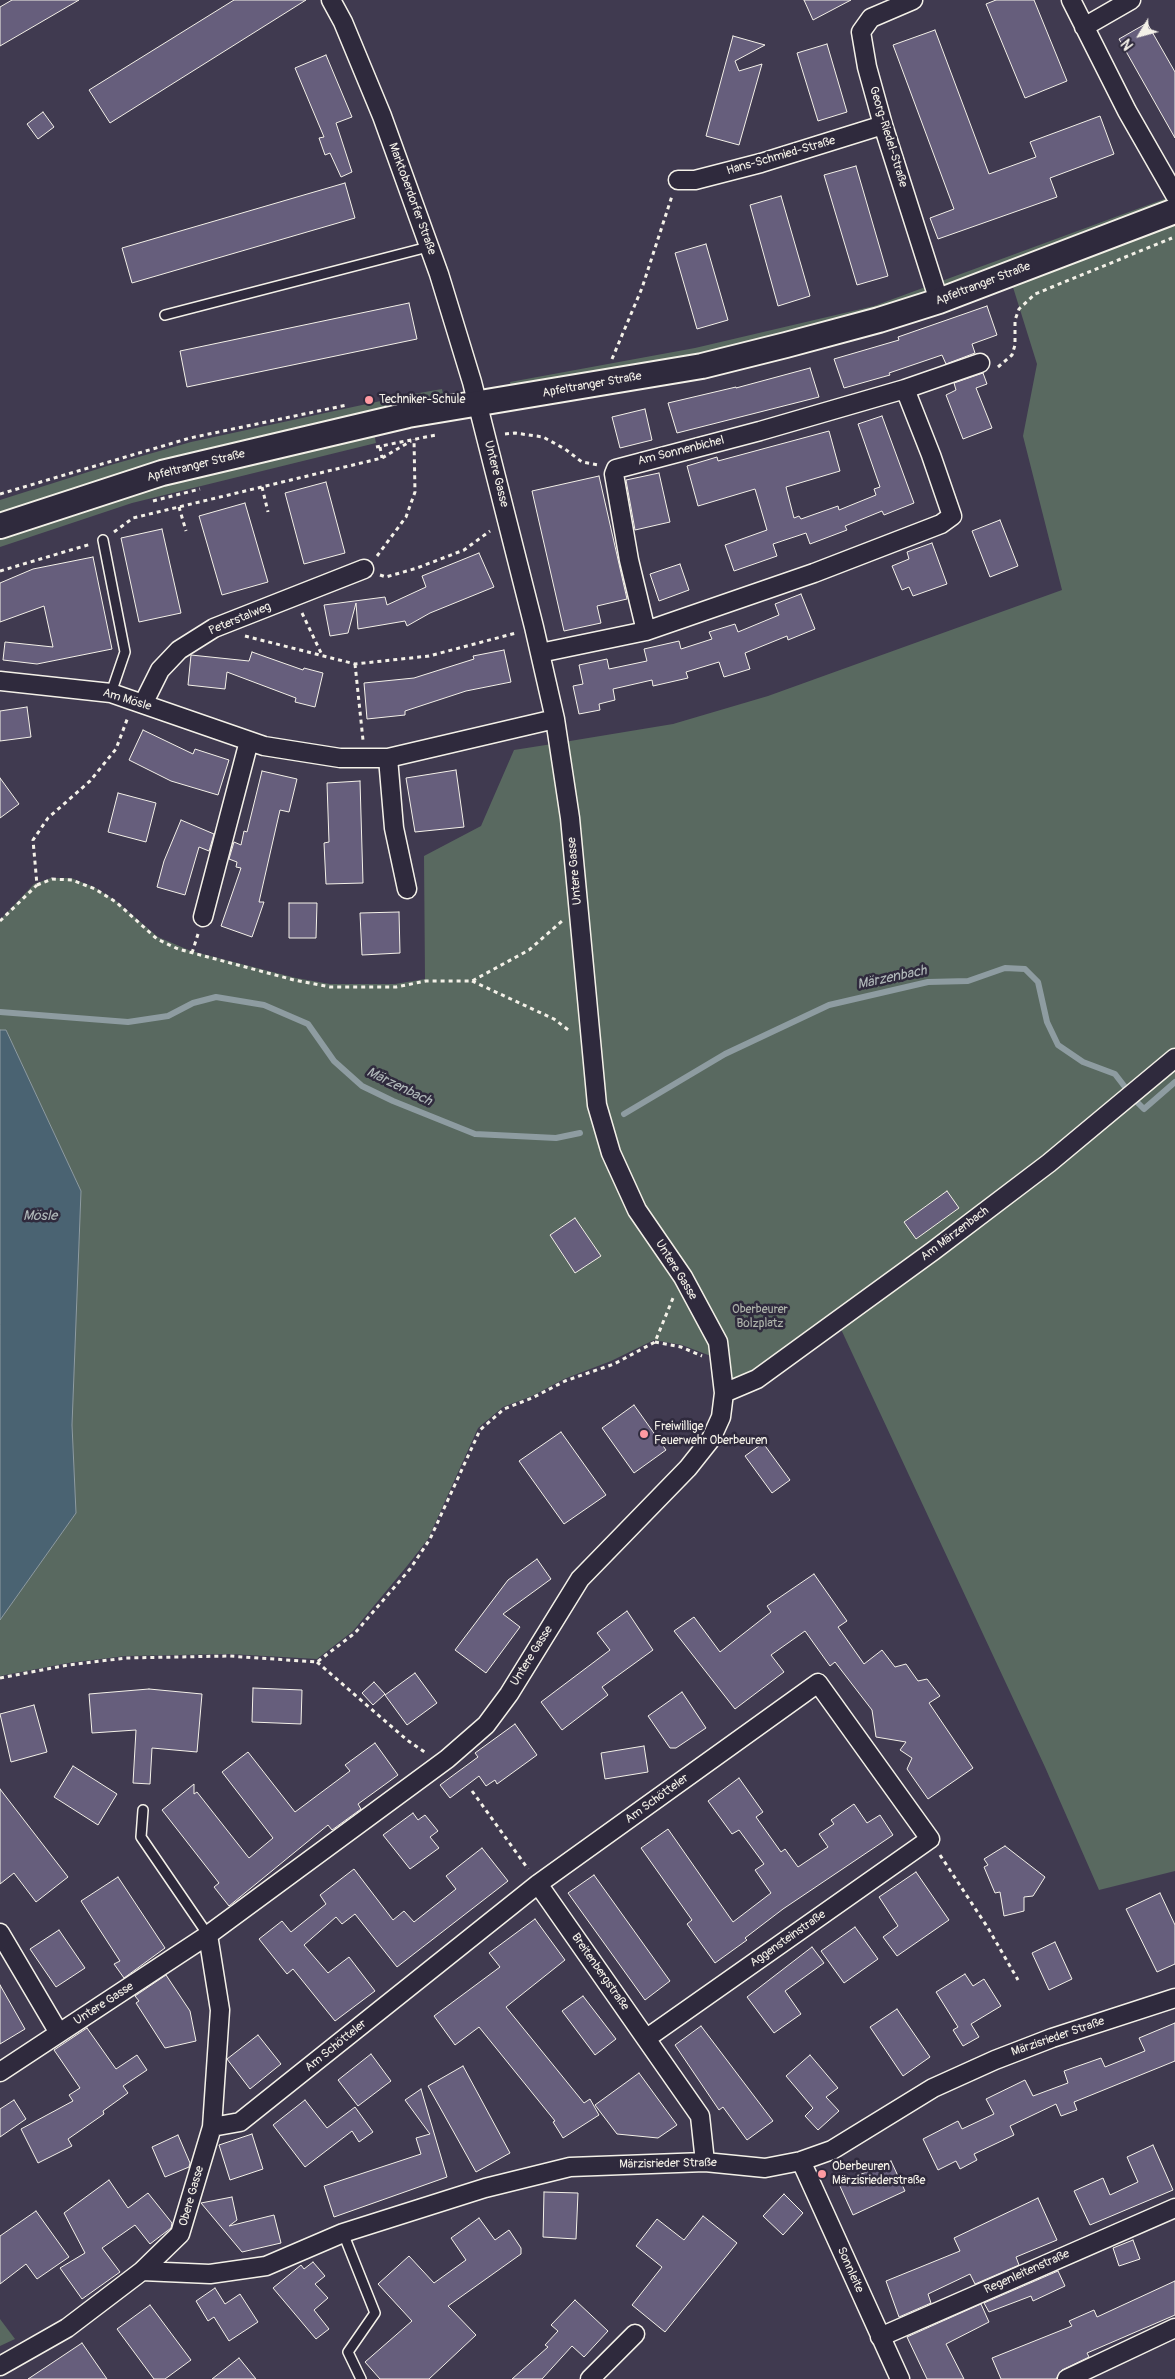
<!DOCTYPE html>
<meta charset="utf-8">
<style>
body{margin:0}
#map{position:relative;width:1175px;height:2379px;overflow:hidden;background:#403a50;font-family:Pangolin,sans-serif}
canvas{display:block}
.north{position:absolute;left:1115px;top:10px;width:50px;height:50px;-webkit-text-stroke:4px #2f2a3d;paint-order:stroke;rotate:233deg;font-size:14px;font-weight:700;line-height:20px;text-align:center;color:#f4f1e8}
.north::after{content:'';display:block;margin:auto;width:18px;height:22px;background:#f4f1e8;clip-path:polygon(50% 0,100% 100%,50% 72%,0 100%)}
</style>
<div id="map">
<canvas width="1175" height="2379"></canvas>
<div class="north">N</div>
</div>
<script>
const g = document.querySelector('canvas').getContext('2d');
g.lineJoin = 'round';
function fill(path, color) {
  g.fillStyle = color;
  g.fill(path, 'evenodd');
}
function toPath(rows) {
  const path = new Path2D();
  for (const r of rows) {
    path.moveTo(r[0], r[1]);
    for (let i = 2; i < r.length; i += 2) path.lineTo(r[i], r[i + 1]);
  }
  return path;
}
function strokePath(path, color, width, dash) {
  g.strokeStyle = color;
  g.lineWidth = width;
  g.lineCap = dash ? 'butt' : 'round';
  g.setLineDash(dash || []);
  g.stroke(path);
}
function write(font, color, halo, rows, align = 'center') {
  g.font = font + ' Pangolin,sans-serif';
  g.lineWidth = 5;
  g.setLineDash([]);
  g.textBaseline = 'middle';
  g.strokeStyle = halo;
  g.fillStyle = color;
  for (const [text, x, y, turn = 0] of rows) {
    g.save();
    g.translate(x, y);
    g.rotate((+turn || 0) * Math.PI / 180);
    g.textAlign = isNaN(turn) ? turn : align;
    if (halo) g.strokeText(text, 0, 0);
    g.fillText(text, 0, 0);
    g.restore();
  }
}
fill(toPath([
 [1175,195,1175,204,876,313,699,357,512,392,510,382,695,348,874,306],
 [1175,219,1175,1053,1009,1188,754,1376,729,1387,726,1368,641,1209,604,1109,564,742,673,724,768,696,1062,590,1023,436,1037,364,1012,284],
 [442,389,444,399,410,405,408,395],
 [399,397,400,405,99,481,0,514,0,500,107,466,191,442],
 [374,433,376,443,132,503,0,547,0,537,108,500],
 [552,744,564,822,591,1108,716,1358,682,1345,654,1340,611,1361,564,1379,532,1396,503,1407,478,1428,428,1539,407,1566,353,1631,317,1659,230,1654,126,1656,68,1663,0,1676,0,1620,76,1513,72,1425,81,1191,6,1030,0,1030,0,920,34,884,51,878,71,878,94,887,116,901,158,937,191,951,296,978,330,984,395,984,425,979,424,856,481,826,514,750],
 [1175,1064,1175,1871,1099,1890,1045,1767,839,1325],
 [0,2319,15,2339,0,2346]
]), '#596960');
const water = toPath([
 [0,1030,6,1030,81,1191,72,1425,76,1513,0,1620,0,1030]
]);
fill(water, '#4a6372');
strokePath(water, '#8e9ca1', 1);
strokePath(toPath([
 [0,1012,128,1022,168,1016,193,1003,216,997,264,1005,308,1024,334,1061,362,1086,393,1101,475,1134,556,1138,580,1133],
 [1138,1103,1144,1109,1175,1082],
 [624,1114,725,1054,829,1005,928,982,968,981,1005,968,1025,969,1038,982,1047,1022,1058,1045,1083,1062,1115,1074,1125,1087]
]), '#8e9ca1', 6);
const building = toPath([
 [12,0,79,0,0,46,0,7,12,0],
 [234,0,306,0,110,123,89,90,234,0],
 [804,0,851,0,813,20,804,0],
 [996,0,1034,0,1067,81,1025,98,986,4,996,0],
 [1147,23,1175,72,1175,138,1119,39,1147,23],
 [935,30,989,174,1036,157,1030,142,1100,116,1114,154,1050,178,1057,197,938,239,930,218,954,209,893,45,935,30],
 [733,36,765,45,735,61,739,71,762,64,739,145,706,136,733,36],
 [827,44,847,112,818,121,797,53,827,44],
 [326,55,352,117,336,123,352,172,341,177,330,153,325,155,319,138,324,137,295,68,326,55],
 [43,112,54,127,38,139,27,124,43,112],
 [856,166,888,276,857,285,824,175,856,166],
 [345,183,355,218,132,283,122,248,345,183],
 [781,196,810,296,778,306,750,205,781,196],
 [706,244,728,320,697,329,675,253,706,244],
 [409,303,417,339,187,387,180,351,409,303],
 [987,306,997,335,972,344,975,353,946,364,942,355,889,373,890,375,844,388,834,359,899,340,898,337,987,306],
 [810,368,819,397,677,433,668,403,736,387,736,388,810,368],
 [983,373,987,384,976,388,992,428,963,439,946,395,956,390,954,383,983,373],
 [645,409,652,440,620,448,612,417,645,409],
 [882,416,914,503,884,515,882,511,845,526,847,530,810,544,806,533,773,544,777,556,734,571,725,545,767,530,755,489,698,506,687,466,717,457,718,461,829,431,840,471,786,487,794,518,799,516,801,519,838,506,839,510,876,495,874,489,880,487,858,424,882,416],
 [659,473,670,522,635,530,626,480,659,473],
 [599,476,627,599,597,606,601,623,564,631,532,491,599,476],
 [326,482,345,553,304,564,285,493,326,482],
 [245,503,268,582,222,595,199,516,245,503],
 [1000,520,1018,566,990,577,972,531,1000,520],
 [162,529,181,613,139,622,121,538,162,529],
 [932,543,947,584,913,596,909,587,902,590,892,566,909,559,907,552,932,543],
 [479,553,494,587,430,613,407,626,405,621,358,629,356,603,348,633,330,636,324,605,385,597,387,605,426,587,422,576,479,553],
 [93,557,112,649,37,664,3,660,5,642,53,647,44,606,0,622,0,583,33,569,93,557],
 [680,564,689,590,659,601,650,574,680,564],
 [801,594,815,629,788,640,787,636,745,653,750,669,724,677,719,662,686,672,688,678,653,686,652,680,613,689,615,700,599,704,600,710,579,714,573,686,583,684,579,665,607,659,609,669,647,661,644,649,679,641,681,649,712,639,709,632,735,624,738,632,779,615,775,604,801,594],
 [504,650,511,682,466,691,405,711,405,715,367,719,364,683,414,678,474,659,473,656,504,650],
 [252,652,303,670,304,668,323,673,315,707,295,702,296,698,227,672,225,689,188,685,191,655,249,661,252,652],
 [27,707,31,737,0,741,0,711,27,707],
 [143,730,193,754,195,749,229,760,218,795,171,781,129,760,143,730],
 [456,770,464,827,415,832,406,778,456,770],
 [262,771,297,779,289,812,280,810,259,902,264,902,252,937,221,926,241,868,236,867,237,862,229,859,234,842,241,845,244,831,247,832,262,771],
 [0,778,19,804,0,818,0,778],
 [360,781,363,883,326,884,324,843,329,842,327,783,360,781],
 [118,793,156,803,146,842,108,832,118,793],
 [181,820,214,834,209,851,199,847,185,895,157,887,164,861,181,820],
 [289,903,317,903,316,938,289,938,289,903],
 [399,912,400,953,362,955,360,913,399,912],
 [947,1191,959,1208,916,1239,904,1222,947,1191],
 [575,1218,601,1256,575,1273,550,1235,575,1218],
 [634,1405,666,1450,634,1473,602,1428,634,1405],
 [561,1432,606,1495,564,1524,519,1461,561,1432],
 [763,1443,790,1480,772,1493,745,1456,763,1443],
 [537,1559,551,1579,503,1614,520,1627,486,1673,455,1650,508,1580,537,1559],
 [814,1574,847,1621,838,1627,864,1664,882,1650,895,1667,906,1664,918,1681,927,1679,940,1696,929,1703,973,1768,928,1799,907,1769,912,1758,900,1750,906,1742,876,1737,872,1710,835,1662,830,1666,805,1631,771,1655,784,1672,735,1709,674,1631,694,1617,720,1652,771,1612,767,1606,814,1574],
 [627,1611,653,1650,602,1687,608,1695,562,1730,541,1702,610,1650,597,1633,627,1611],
 [415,1673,437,1703,407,1725,385,1695,415,1673],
 [374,1682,385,1694,373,1705,362,1693,374,1682],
 [253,1688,302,1690,301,1724,252,1722,253,1688],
 [149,1689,202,1694,197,1752,152,1748,150,1784,133,1783,136,1730,92,1733,89,1694,149,1689],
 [682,1692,706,1728,676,1748,670,1748,648,1716,682,1692],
 [34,1705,47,1752,11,1762,0,1714,34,1705],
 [515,1724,537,1755,497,1784,495,1780,486,1786,479,1776,450,1798,440,1785,478,1757,475,1753,515,1724],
 [375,1743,398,1775,358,1804,361,1809,332,1830,328,1825,229,1906,214,1887,219,1883,162,1810,194,1784,194,1794,197,1792,249,1858,273,1838,222,1772,248,1752,295,1812,350,1771,345,1765,375,1743],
 [644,1746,648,1772,605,1779,601,1753,644,1746],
 [73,1766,117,1794,98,1825,54,1797,73,1766],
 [739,1778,763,1812,756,1817,781,1852,785,1849,798,1867,828,1847,819,1834,834,1824,831,1820,854,1804,867,1823,880,1815,893,1835,783,1909,745,1938,747,1940,715,1963,687,1924,692,1920,641,1848,668,1829,733,1922,771,1893,755,1870,764,1864,739,1830,732,1834,708,1801,739,1778],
 [0,1789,68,1877,36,1902,14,1873,0,1884,0,1789],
 [413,1813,418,1820,425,1815,438,1831,430,1837,439,1848,410,1869,383,1835,413,1813],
 [1005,1846,1045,1877,1033,1896,1024,1897,1024,1911,1004,1916,1000,1892,995,1893,984,1867,988,1865,984,1859,1005,1846],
 [482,1848,508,1881,397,1967,355,1914,342,1924,336,1917,304,1945,328,1973,349,1957,375,1991,335,2021,293,1969,287,1974,259,1939,282,1921,291,1932,326,1904,320,1895,354,1869,393,1920,404,1911,414,1922,456,1889,446,1876,482,1848],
 [916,1872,949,1920,897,1956,883,1937,898,1926,879,1897,916,1872],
 [594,1875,670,1981,645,2000,568,1893,594,1875],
 [118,1877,165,1948,124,1978,114,1964,120,1961,81,1901,118,1877],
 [1160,1893,1175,1925,1175,1964,1157,1972,1126,1909,1160,1893],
 [535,1919,565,1960,506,2007,584,2103,590,2099,599,2115,563,2138,553,2122,555,2121,479,2027,455,2045,434,2016,500,1967,489,1953,535,1919],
 [855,1927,878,1959,844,1983,821,1951,855,1927],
 [59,1930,85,1968,56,1987,30,1949,59,1930],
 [1055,1942,1072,1979,1049,1990,1032,1953,1055,1942],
 [812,1947,824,1963,785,1991,801,2014,774,2033,747,1997,812,1947],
 [965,1974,973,1986,984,1979,1001,2006,971,2024,979,2037,963,2046,953,2030,958,2027,936,1992,965,1974],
 [166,1975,190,2011,196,2041,165,2048,136,2003,139,2001,135,1996,166,1975],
 [0,1985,25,2029,0,2044,0,1985],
 [583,1996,616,2039,595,2055,562,2011,583,1996],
 [897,2009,930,2057,903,2076,870,2027,897,2009],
 [1175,2023,1175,2061,1074,2102,1077,2110,1061,2116,1056,2104,1010,2126,1014,2135,974,2154,977,2160,960,2169,956,2161,938,2170,923,2139,958,2121,962,2129,994,2114,986,2099,1025,2080,1033,2096,1068,2083,1064,2071,1101,2058,1105,2067,1145,2051,1139,2038,1175,2023],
 [701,2026,773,2121,747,2140,723,2107,719,2110,675,2045,701,2026],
 [87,2028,116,2069,137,2055,147,2070,123,2086,128,2093,103,2111,104,2114,68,2139,72,2146,38,2163,21,2129,73,2101,69,2095,80,2088,54,2050,87,2028],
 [258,2035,281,2064,250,2089,227,2059,258,2035],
 [371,2054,391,2081,358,2106,338,2080,371,2054],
 [810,2055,838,2088,826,2097,839,2111,818,2130,805,2116,813,2108,786,2076,810,2055],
 [463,2066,510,2153,476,2172,428,2086,463,2066],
 [639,2073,677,2125,658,2138,617,2134,595,2105,639,2073],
 [421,2089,447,2177,334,2217,324,2186,421,2154,416,2138,430,2134,405,2100,421,2089],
 [14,2100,26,2119,0,2137,0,2109,14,2100],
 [305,2100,327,2128,355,2107,373,2132,359,2142,352,2131,305,2167,273,2125,305,2100],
 [252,2134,263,2169,230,2180,219,2145,252,2134],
 [178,2135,190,2163,189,2167,165,2177,152,2147,178,2135],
 [1153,2145,1173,2190,1090,2225,1074,2191,1103,2178,1110,2195,1138,2182,1127,2157,1153,2145],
 [891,2161,905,2191,853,2215,839,2184,891,2161],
 [109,2180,128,2208,148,2193,172,2223,171,2228,150,2244,135,2225,102,2248,120,2272,82,2299,60,2268,85,2253,64,2213,109,2180],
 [544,2192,578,2193,576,2239,543,2237,544,2192],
 [784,2194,803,2213,783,2235,763,2216,784,2194],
 [232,2197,237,2220,229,2226,274,2215,281,2243,242,2252,201,2203,232,2197],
 [1038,2198,1057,2240,1016,2257,1019,2265,975,2284,970,2274,928,2294,931,2303,899,2317,886,2281,960,2251,954,2238,1038,2198],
 [36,2211,69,2257,37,2279,26,2264,0,2284,0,2236,36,2211],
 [703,2216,737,2243,665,2332,632,2305,662,2267,636,2246,657,2219,684,2240,703,2216],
 [479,2218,495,2240,509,2230,521,2248,521,2254,448,2306,476,2335,429,2379,380,2379,365,2362,412,2321,378,2284,409,2256,434,2283,466,2260,451,2238,479,2218],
 [1133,2240,1140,2259,1119,2266,1113,2248,1133,2240],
 [313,2262,325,2276,315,2284,328,2298,314,2310,329,2329,316,2339,273,2288,301,2265,304,2269,313,2262],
 [1058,2271,1065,2286,1033,2301,1031,2296,989,2312,984,2303,1058,2271],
 [1175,2281,1175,2315,1087,2353,1089,2357,1062,2370,1056,2379,1001,2379,992,2358,1072,2326,1069,2321,1094,2310,1097,2317,1175,2281],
 [215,2288,225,2304,240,2294,258,2322,229,2341,214,2317,208,2321,196,2301,215,2288],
 [575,2300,608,2331,584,2357,572,2346,542,2379,512,2379,548,2347,545,2345,558,2331,551,2325,575,2300],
 [981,2304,989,2322,946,2344,964,2379,927,2379,907,2337,981,2304],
 [150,2305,191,2360,165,2379,154,2379,117,2329,150,2305],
 [82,2343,107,2379,28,2379,82,2343],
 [239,2358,256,2379,212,2379,239,2358]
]);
fill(building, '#665e7c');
strokePath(building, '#f4f1e8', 1);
const lane = toPath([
 [165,315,428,247],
 [103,540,125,652,111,693],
 [143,1810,141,1837,208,1935],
 [343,2233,375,2313,348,2352,361,2379]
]);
const street = toPath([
 [913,0,871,18,861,32,867,67,883,125,939,301],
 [1071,0,1127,111,1175,195],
 [1084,27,1131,0],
 [678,180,695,180,761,163,883,125],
 [905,389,980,363],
 [540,653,646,631,814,573,941,524,952,516,931,455,905,389,760,431,616,469,614,474,629,560,646,631],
 [0,681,111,693,264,746,340,758,388,758,555,719],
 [143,704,160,670,179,650,214,628,364,569],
 [388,758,394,828,407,889],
 [203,917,249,741],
 [724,1393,757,1379,933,1251,1049,1163,1175,1058],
 [538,1884,700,2116,705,2162],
 [0,1933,59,2033],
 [0,2072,208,1935,447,1759,486,1725,509,1694,580,1579,688,1468,711,1439,721,1417,724,1393,718,1342,683,1277,637,1210,611,1153,597,1105,570,818,555,719,534,627,472,382,439,274,382,116,343,22,331,0],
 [212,2127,240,2122,538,1884,818,1683,930,1839,647,2038],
 [801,2161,900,2379],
 [142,2271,210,2274,266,2266,343,2233,485,2188,570,2167,705,2162,765,2168,801,2161,832,2150,933,2088,995,2060,1052,2038,1175,1998],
 [880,2337,1175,2208],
 [0,2366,67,2328,142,2271,180,2234,212,2127,220,2010,208,1935],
 [590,2379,635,2334],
 [1067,2379,1175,2328]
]);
const secondary = toPath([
 [0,526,162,473,408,415,702,366,786,345,879,320,939,301,1175,211]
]);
strokePath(lane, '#f4f1e8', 12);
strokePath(street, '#f4f1e8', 21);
strokePath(secondary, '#f4f1e8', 28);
strokePath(toPath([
 [612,359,642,288,672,196],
 [998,367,1012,355,1015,345,1015,320,1019,309,1035,294,1172,238],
 [505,434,515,433,543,437,565,449,582,462,598,465],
 [376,447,436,435],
 [380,447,382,458],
 [262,487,268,512],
 [0,494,190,438,347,405],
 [153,501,200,489],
 [179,507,186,531],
 [114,532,133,518,382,458,411,441],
 [377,556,406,517,415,492,414,439],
 [0,571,91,544],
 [380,575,386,577,417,568,464,550,490,531],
 [302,613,322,655],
 [245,636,355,664,429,656,516,633],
 [355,664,363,740],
 [37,885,52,879,72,880,95,889,116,902,157,939,178,949,294,980,330,987,396,987,426,981,472,981,529,950,562,921],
 [0,921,37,885,33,840,48,818,90,781,116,749,128,717],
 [192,953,198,934],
 [472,981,554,1019,571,1032],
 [655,1342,681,1347,702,1356],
 [317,1662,407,1740,426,1753],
 [0,1678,68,1665,126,1658,229,1656,317,1662,355,1633,410,1569,430,1539,480,1430,504,1409,532,1398,565,1381,614,1364,655,1342,673,1298],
 [472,1791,528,1869],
 [940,1855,988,1928,1018,1980]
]), '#f4f1e8', 3, [4, 4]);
strokePath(lane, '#2f2a3d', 9);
strokePath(street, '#2f2a3d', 18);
strokePath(secondary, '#2f2a3d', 24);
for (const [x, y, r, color] of [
 [369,400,5,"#ff9aa2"],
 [644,1434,5,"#ff9aa2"],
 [822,2174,5,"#ff9aa2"]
]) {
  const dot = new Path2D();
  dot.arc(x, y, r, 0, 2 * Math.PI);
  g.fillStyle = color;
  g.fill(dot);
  strokePath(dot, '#2f2a3d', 2);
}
write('12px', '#f4f1e8', '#2f2a3d', [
 ["Georg-Riedel-Straße",888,137,73],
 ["Hans-Schmied-Straße",781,156,-16],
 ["Marktoberdorfer Straße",412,199,70],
 ["Apfeltranger Straße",983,284,-21],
 ["Apfeltranger Straße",592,385,-10],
 ["Am Sonnenbichel",681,451,-14],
 ["Apfeltranger Straße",196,466,-14],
 ["Untere Gasse",496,474,76],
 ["Peterstalweg",240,619,-23],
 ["Am Mösle",127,700,17],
 ["Untere Gasse",575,871,-95],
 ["Am Märzenbach",955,1234,-37],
 ["Untere Gasse",676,1270,58],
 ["Untere Gasse",532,1656,-58],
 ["Am Schötteler",657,1799,-36],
 ["Aggensteinstraße",788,1939,-35],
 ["Breitenbergstraße",600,1972,55],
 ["Untere Gasse",104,2004,-33],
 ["Märzisrieder Straße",1058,2037,-19],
 ["Am Schötteler",336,2046,-39],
 ["Märzisrieder Straße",668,2164,-1],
 ["Obere Gasse",192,2196,-74],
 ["Sonnleite",850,2270,66],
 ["Regenleitenstraße",1027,2272,-24]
]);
write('12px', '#f4f1e8', '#2f2a3d', [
 ["Techniker-Schule",379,400],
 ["Freiwillige",654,1427],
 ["Feuerwehr Oberbeuren",654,1441],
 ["Oberbeuren",832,2167],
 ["Märzisriederstraße",832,2181]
], 'left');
write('12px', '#aeb4ab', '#2f2a3d', [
 ["Oberbeurer",760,1310],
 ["Bolzplatz",760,1324]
]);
write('italic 14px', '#b0b8b9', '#2f2a3d', [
 ["Märzenbach",892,978,-12],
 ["Märzenbach",399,1087,26],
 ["Mösle",40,1216]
]);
</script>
